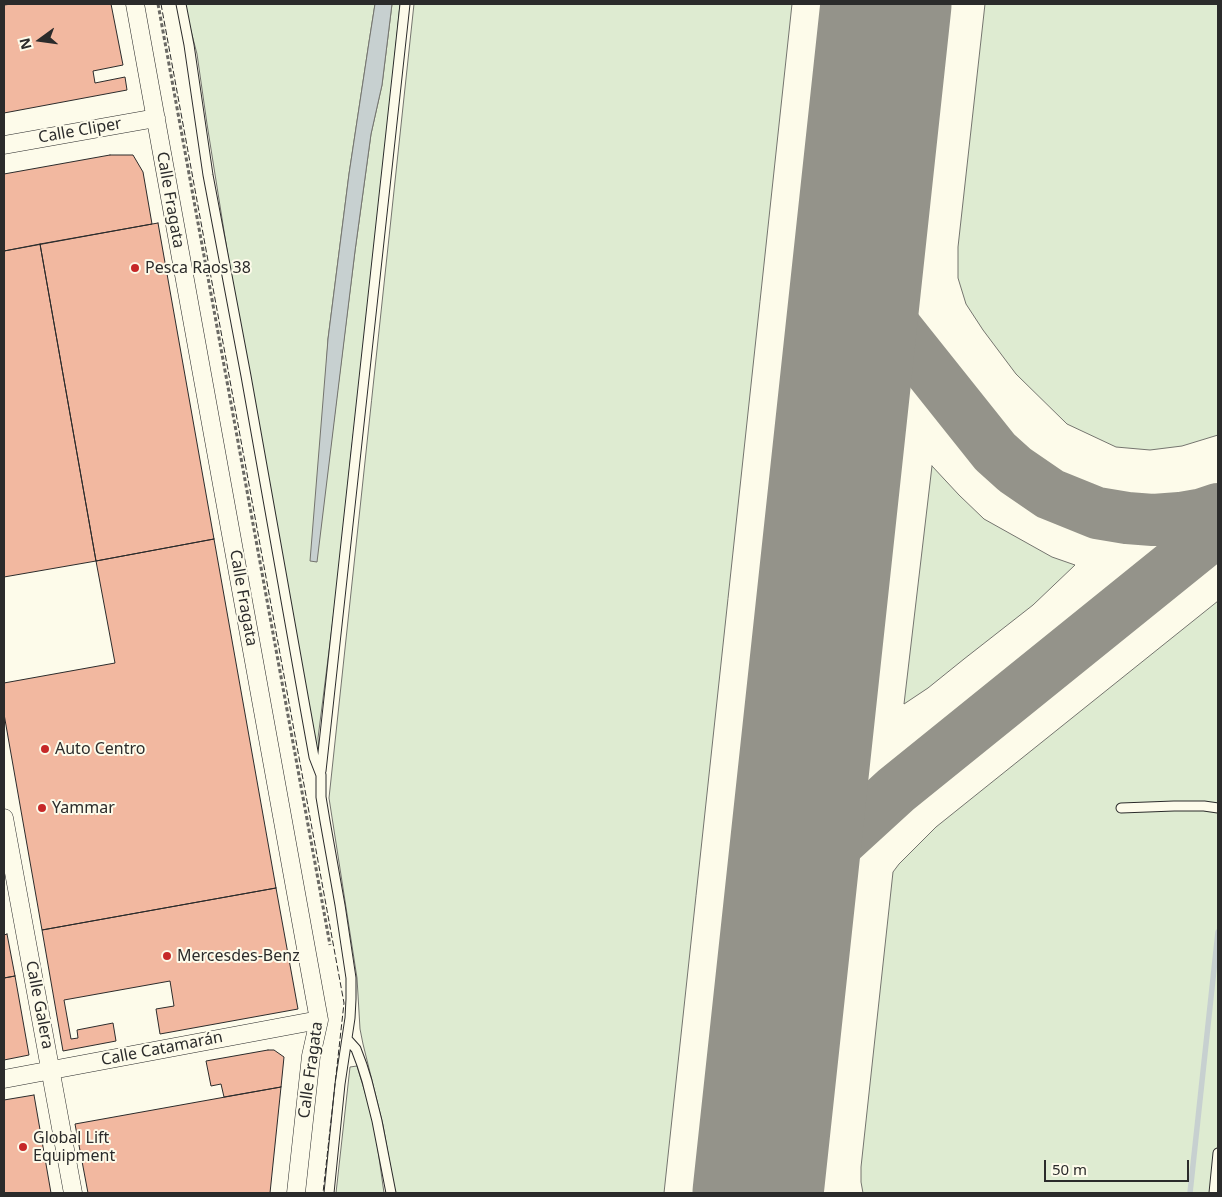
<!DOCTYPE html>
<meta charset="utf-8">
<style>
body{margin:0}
#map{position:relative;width:1222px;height:1197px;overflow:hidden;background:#fdfbea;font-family:"Noto Sans",sans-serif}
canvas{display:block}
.frame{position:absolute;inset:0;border:5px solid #2b2b2b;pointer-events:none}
.north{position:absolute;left:15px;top:15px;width:50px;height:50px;-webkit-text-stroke:4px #fdfbea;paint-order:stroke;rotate:256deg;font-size:14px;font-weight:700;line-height:20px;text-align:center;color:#2b2b2b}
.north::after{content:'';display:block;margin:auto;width:18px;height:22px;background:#2b2b2b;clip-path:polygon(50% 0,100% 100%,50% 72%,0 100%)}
.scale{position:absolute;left:1044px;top:1160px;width:145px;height:22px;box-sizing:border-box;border:2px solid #2b2b2b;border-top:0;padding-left:6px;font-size:15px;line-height:18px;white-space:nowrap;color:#2b2b2b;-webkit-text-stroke:4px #fdfbea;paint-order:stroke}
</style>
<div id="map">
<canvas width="1222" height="1197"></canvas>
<div class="frame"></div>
<div class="north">N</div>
<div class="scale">50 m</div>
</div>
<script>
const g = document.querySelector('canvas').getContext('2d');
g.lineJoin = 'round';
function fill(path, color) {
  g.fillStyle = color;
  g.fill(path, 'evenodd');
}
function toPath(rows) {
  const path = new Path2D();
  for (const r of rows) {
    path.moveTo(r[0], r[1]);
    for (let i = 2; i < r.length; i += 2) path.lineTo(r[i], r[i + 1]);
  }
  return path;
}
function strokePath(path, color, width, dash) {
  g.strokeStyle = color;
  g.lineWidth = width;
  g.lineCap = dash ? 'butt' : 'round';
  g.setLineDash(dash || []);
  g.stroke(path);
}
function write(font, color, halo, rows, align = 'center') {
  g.font = font + ' "Noto Sans",sans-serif';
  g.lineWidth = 4;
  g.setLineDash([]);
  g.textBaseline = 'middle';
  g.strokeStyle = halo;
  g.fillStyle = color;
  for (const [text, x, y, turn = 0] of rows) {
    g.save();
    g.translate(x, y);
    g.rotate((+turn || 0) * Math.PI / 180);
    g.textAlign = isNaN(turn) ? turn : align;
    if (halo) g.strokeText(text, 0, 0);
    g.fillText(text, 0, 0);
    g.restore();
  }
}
const green = toPath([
 [184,4,375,4,369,42,349,174,328,339,316,562,355,251,371,134,382,85,392,4,400,4,377,237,351,454,340,564,318,738,319,749,317,751,228,256,207,124,197,54,184,4],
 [414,4,792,4,664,1193,395,1193,383,1125,363,1044,360,1029,357,978,329,798,414,4],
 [985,4,1218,4,1218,435,1182,446,1150,450,1116,447,1067,424,1016,374,983,330,966,304,958,278,958,247,985,4],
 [932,466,959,495,984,519,1052,557,1075,565,1033,605,964,659,928,688,904,704,932,466],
 [1218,601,1218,1193,863,1193,861,1182,861,1167,893,872,899,864,936,827,1218,601],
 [357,1066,374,1122,384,1193,336,1193,350,1067,357,1066]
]);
fill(green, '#deebd1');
strokePath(green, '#74746e', 1);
const water = toPath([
 [375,4,392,4,382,85,371,134,355,251,317,562,310,561,328,339,349,174,369,42,375,4]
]);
fill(water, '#c7d0d0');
strokePath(water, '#74746e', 1);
strokePath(toPath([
 [1190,1193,1218,932]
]), '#c7d0d0', 5.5);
strokePath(toPath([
 [857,279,995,452,1015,470,1050,494,1097,513,1127,518,1153,520,1180,518,1203,514,1218,509],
 [791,886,896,790,1218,530]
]), '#94938a', 52);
strokePath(toPath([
 [758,1193,886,4]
]), '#94938a', 131);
const building = toPath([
 [12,4,111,4,123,65,93,71,95,83,125,77,127,90,4,113,4,5,12,4],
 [110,155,133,155,143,172,152,224,4,251,4,174,110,155],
 [158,223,214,539,96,561,40,244,158,223],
 [40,244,96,561,4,577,4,251,40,244],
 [214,539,276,888,42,930,4,714,4,683,115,663,96,561,214,539],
 [276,888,298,1009,160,1034,156,1009,174,1006,170,981,64,1000,71,1039,78,1038,77,1030,113,1023,116,1041,63,1051,42,930,276,888],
 [7,934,15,976,4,978,4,935,7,934],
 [15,976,29,1055,4,1060,4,978,15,976],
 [268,1050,274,1050,284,1057,281,1087,224,1097,221,1084,211,1086,206,1061,268,1050],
 [281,1087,270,1193,88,1193,75,1124,281,1087],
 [34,1095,51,1193,4,1193,4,1100,34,1095]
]);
fill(building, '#f2b8a0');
strokePath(building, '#2b2b2b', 1);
const lane = toPath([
 [181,4,189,45,208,175,246,376,305,707,314,757,321,775,321,797,325,821,340,905,351,978,351,999,350,1018,340,1084,329,1193],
 [321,771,405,4],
 [1121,808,1174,806,1204,806,1218,808],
 [347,1039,356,1049,362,1065,367,1081,377,1121,391,1193],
 [1214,1193,1218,1153]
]);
const street = toPath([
 [135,4,319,1020,311,1056,296,1193],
 [4,145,156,118],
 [4,818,73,1193],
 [4,1079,319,1020]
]);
strokePath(lane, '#2b2b2b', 11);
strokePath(street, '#2b2b2b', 19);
strokePath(toPath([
 [158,4,330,945]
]), '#6a6964', 3, [4, 2.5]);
strokePath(lane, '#fdfbea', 9);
strokePath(street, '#fdfbea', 18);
strokePath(toPath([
 [161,4,344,1003,323,1193]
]), '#2b2b2b', 1, [6, 2.5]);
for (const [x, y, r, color] of [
 [135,268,5,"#c62828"],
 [45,749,5,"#c62828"],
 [42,808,5,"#c62828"],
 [167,956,5,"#c62828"],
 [23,1147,5,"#c62828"]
]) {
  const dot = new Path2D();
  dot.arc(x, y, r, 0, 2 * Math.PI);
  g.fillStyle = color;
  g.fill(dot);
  strokePath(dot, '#fdfbea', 2);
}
write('16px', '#2b2b2b', '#fdfbea', [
 ["Calle Cliper",80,131,-10],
 ["Calle Fragata",170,200,80],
 ["Calle Fragata",243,598,80],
 ["Calle Galera",39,1005,79],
 ["Calle Catamarán",162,1049,-11],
 ["Calle Fragata",311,1070,-82]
]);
write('16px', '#2b2b2b', '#fdfbea', [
 ["Pesca Raos 38",145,268],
 ["Auto Centro",55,749],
 ["Yammar",52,808],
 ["Mercesdes-Benz",177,956],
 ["Global Lift",33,1138],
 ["Equipment",33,1156]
], 'left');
</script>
